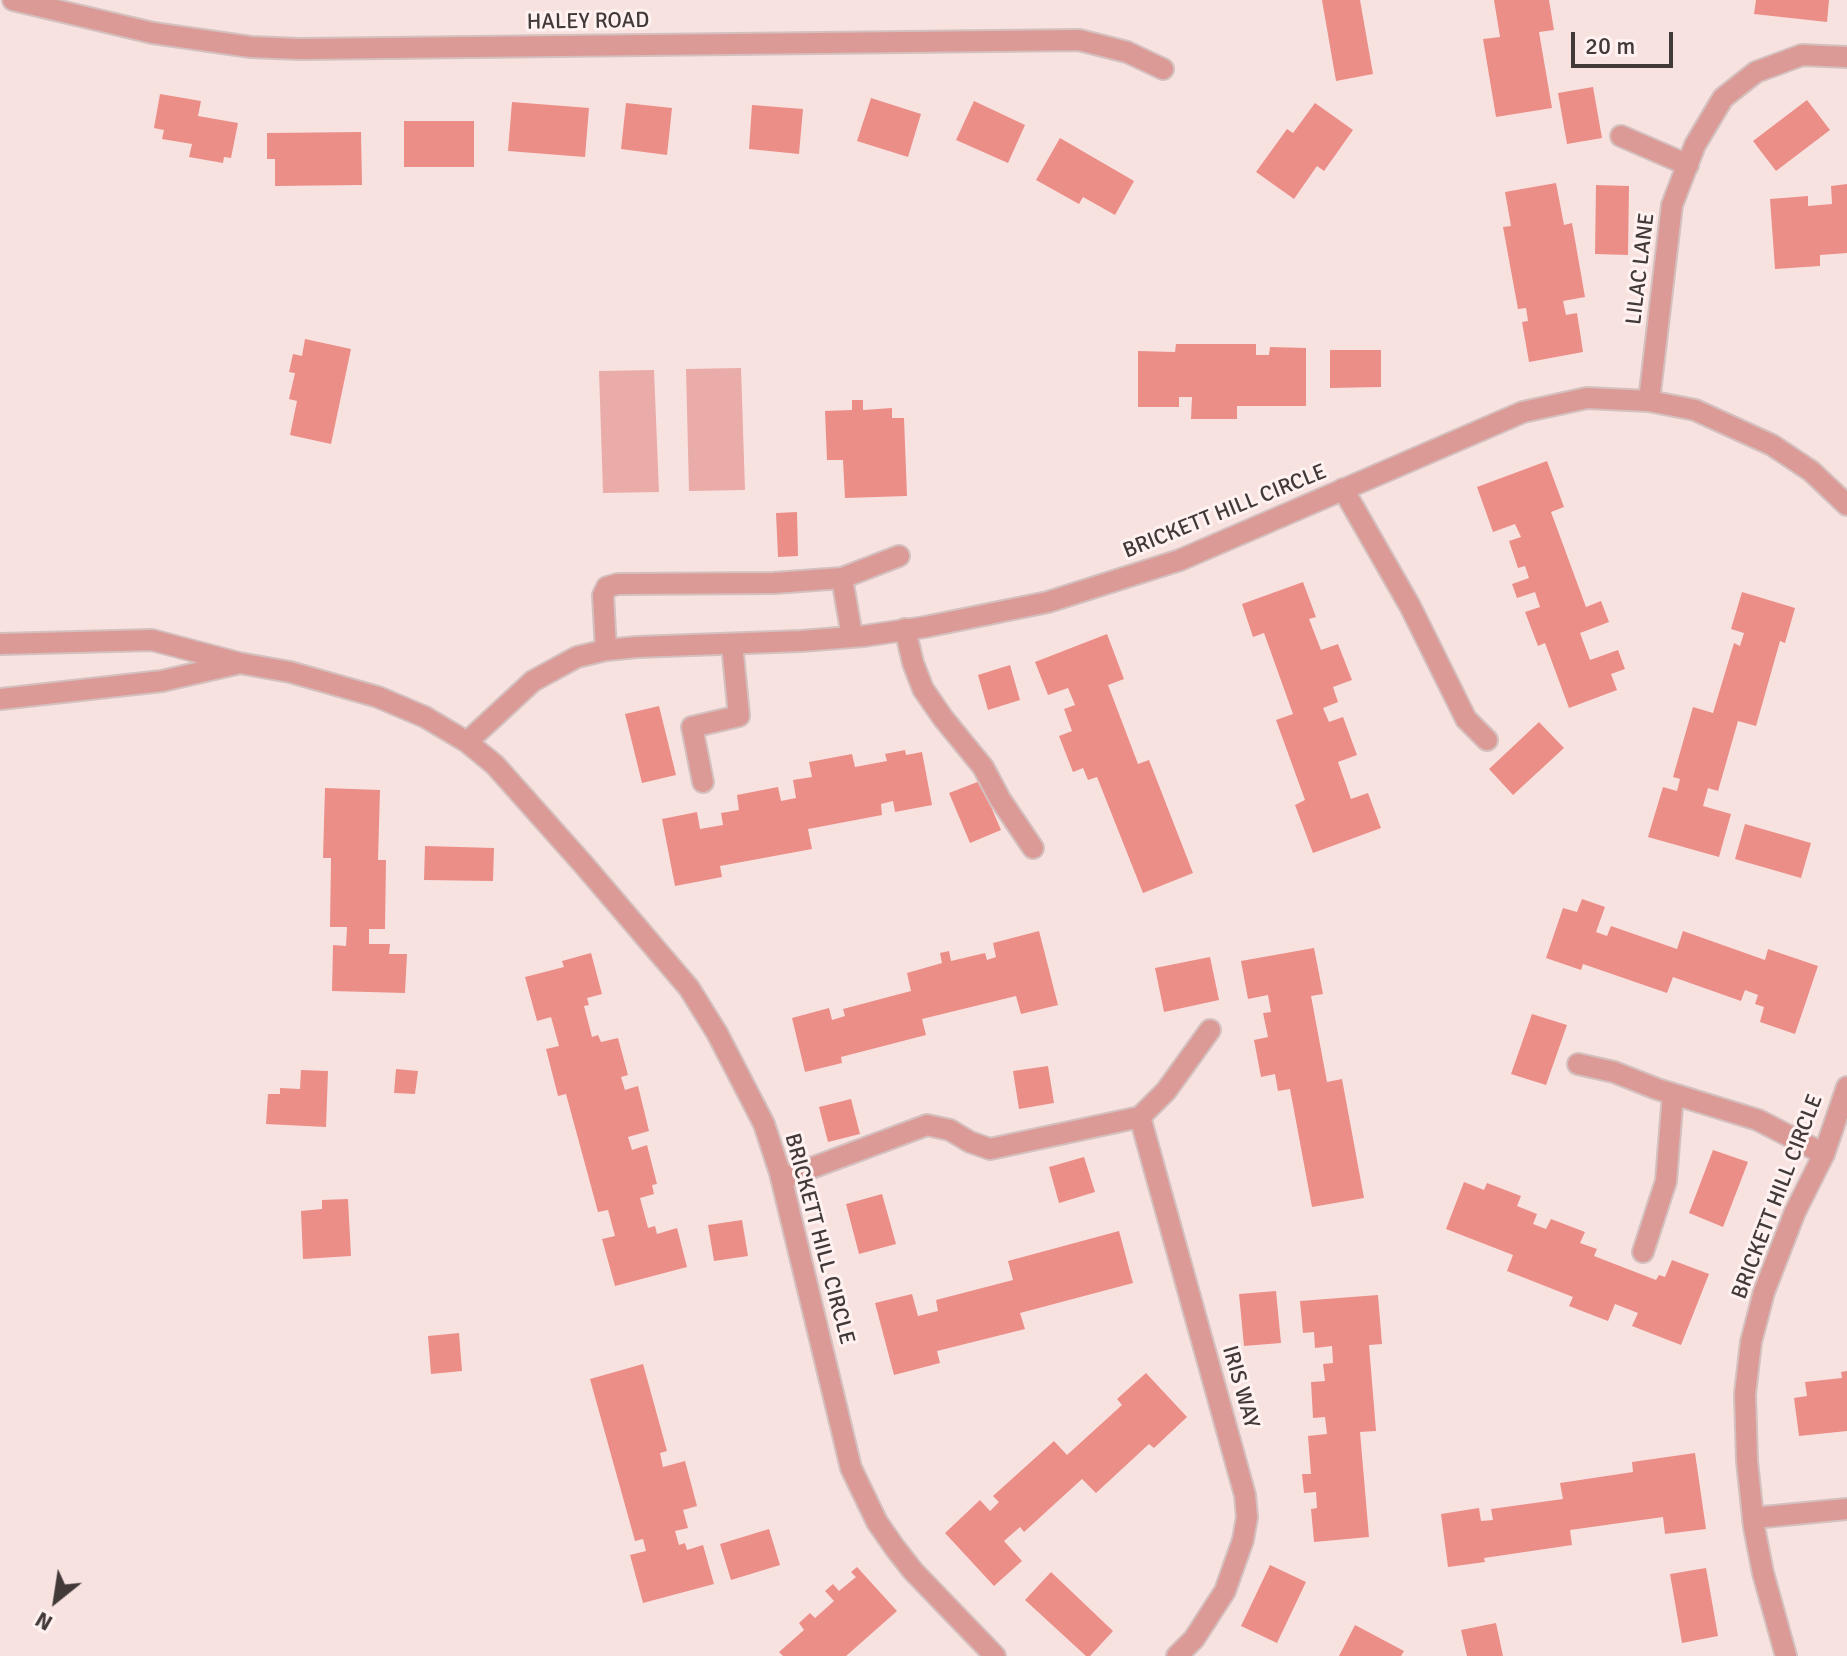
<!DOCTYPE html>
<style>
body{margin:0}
#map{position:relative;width:1847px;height:1656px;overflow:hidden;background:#f8e2e0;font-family:Signika,sans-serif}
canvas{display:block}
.north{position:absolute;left:16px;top:1560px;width:80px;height:80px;-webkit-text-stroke:6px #fff2f0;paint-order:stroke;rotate:210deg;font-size:22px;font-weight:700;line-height:32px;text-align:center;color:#423a39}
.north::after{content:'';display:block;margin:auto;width:28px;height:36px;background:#423a39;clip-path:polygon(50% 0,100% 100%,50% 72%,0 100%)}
.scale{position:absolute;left:1571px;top:32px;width:102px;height:36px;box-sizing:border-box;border:4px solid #423a39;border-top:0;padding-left:10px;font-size:24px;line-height:28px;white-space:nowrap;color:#423a39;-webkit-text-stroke:6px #fff2f0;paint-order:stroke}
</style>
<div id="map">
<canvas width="1847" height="1656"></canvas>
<div class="north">N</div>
<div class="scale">20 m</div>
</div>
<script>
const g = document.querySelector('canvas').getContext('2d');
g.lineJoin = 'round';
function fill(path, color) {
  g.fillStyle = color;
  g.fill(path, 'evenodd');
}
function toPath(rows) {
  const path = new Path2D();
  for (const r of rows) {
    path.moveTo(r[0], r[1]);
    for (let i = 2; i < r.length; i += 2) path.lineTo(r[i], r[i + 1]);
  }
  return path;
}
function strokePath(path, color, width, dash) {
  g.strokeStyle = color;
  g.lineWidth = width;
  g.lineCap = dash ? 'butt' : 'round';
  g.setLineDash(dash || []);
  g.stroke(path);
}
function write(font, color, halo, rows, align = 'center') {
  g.font = font + ' Signika,sans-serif';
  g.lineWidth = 6;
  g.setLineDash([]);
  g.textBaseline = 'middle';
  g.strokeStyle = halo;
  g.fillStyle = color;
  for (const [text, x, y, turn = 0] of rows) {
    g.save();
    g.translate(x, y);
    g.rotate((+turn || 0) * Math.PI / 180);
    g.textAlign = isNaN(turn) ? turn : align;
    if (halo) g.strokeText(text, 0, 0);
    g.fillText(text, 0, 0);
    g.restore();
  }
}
fill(toPath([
 [741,368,745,490,689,491,686,369],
 [654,370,659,492,603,493,599,371]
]), '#eaaca8');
fill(toPath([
 [1322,0,1360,0,1373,74,1336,81],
 [1494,0,1549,0,1554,30,1539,32,1552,108,1496,117,1483,39,1500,37],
 [1756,0,1829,0,1827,22,1754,14],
 [1593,87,1602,138,1567,144,1558,93],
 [160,94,201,101,198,116,238,123,231,158,224,157,223,163,189,157,192,144,162,139,164,130,154,128],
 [871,98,921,114,908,157,857,141],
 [1807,100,1830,130,1776,171,1753,141],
 [974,101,1025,125,1008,163,956,140],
 [512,102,589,108,585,157,508,151],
 [626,103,672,108,667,155,621,149],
 [1315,103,1353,130,1324,171,1317,166,1294,199,1256,172,1287,129,1293,133],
 [752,105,803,109,799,154,749,149],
 [404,121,474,121,474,167,404,167],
 [361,132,362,185,275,186,275,159,267,159,267,133],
 [1060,138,1134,181,1115,215,1083,197,1079,204,1036,180],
 [1556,183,1564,225,1572,223,1585,297,1563,301,1566,315,1577,313,1583,352,1529,362,1522,322,1528,321,1526,308,1518,309,1503,227,1511,226,1505,192],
 [1847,184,1847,253,1820,255,1820,266,1775,269,1770,199,1808,196,1808,206,1832,204,1831,186],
 [1596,185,1629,186,1628,255,1595,254],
 [305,339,351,349,331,444,290,435,297,401,289,399,295,373,289,372,293,354,302,356],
 [1176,344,1256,344,1256,355,1269,355,1270,347,1306,348,1306,406,1237,406,1237,419,1191,419,1192,397,1179,397,1179,407,1138,407,1138,351,1175,352],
 [1330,350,1381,350,1381,387,1330,388],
 [852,400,863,400,863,410,892,408,892,418,904,418,907,496,845,498,843,460,827,460,825,411,852,410],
 [1547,461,1564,507,1551,512,1586,607,1601,601,1609,622,1580,633,1590,660,1618,650,1625,669,1611,674,1617,690,1569,708,1545,643,1538,646,1525,612,1540,607,1535,592,1517,598,1512,584,1529,578,1525,566,1518,568,1509,541,1521,537,1515,524,1493,532,1477,487],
 [797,512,798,556,778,557,776,513],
 [1303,582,1316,617,1309,619,1321,650,1338,644,1352,680,1333,687,1338,702,1323,708,1329,722,1343,717,1357,755,1338,762,1351,799,1368,793,1381,828,1313,853,1295,805,1305,800,1276,720,1293,714,1264,633,1253,637,1242,604],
 [1742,592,1795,608,1785,643,1780,641,1756,726,1738,721,1718,791,1708,788,1703,806,1731,814,1719,857,1648,837,1663,787,1677,791,1680,779,1673,777,1693,707,1713,713,1734,643,1740,646,1744,633,1731,629],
 [1107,634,1124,679,1108,685,1138,764,1149,760,1193,873,1143,893,1097,777,1088,780,1083,768,1073,772,1059,736,1072,731,1064,709,1075,705,1068,688,1048,695,1035,662],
 [1010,665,1020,700,988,710,978,675],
 [659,706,676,775,642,783,625,714],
 [1539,722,1564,748,1513,795,1489,769],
 [905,750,906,755,922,752,932,805,895,812,893,801,881,804,882,815,808,829,812,849,720,866,722,877,675,886,662,819,697,812,700,829,723,825,721,813,739,810,737,795,778,787,781,801,796,798,793,780,812,777,809,762,852,754,855,767,887,761,885,754],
 [980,781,1001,830,970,843,949,793],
 [325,788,380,790,378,860,386,860,385,929,369,929,369,944,390,944,389,954,407,954,405,993,332,991,333,945,346,946,347,927,330,927,331,858,323,858],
 [1745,824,1811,843,1801,878,1735,859],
 [425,846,494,848,493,881,424,880],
 [1582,899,1605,907,1596,932,1607,936,1611,926,1677,949,1683,931,1765,960,1768,949,1818,966,1795,1034,1760,1022,1764,1007,1755,1004,1758,995,1745,990,1741,1001,1673,977,1667,993,1583,964,1581,970,1546,958,1563,908,1577,912],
 [1039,931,1058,1005,1021,1014,1016,996,922,1019,926,1035,841,1057,842,1063,805,1072,792,1018,829,1008,832,1020,845,1016,843,1009,911,991,907,973,942,963,940,953,949,951,951,961,985,953,987,960,996,957,993,943],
 [1314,948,1323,994,1311,996,1327,1082,1342,1079,1364,1198,1312,1207,1290,1089,1278,1091,1275,1074,1261,1077,1254,1040,1268,1037,1263,1013,1271,1012,1268,995,1248,999,1241,961],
 [591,953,602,994,587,998,589,1005,584,1006,592,1037,598,1035,601,1042,618,1038,628,1075,621,1077,625,1090,638,1086,649,1131,628,1137,632,1150,647,1145,657,1184,652,1185,654,1194,640,1198,648,1228,655,1226,657,1234,677,1228,687,1267,615,1286,602,1239,615,1236,608,1210,598,1212,566,1094,558,1096,546,1049,559,1046,551,1017,537,1021,525,977,564,967,562,961],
 [1210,957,1219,1000,1164,1012,1155,968],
 [1532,1014,1567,1025,1546,1085,1511,1074],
 [1048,1066,1054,1103,1019,1109,1013,1071],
 [396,1069,418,1071,415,1094,394,1093],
 [301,1070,328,1071,326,1127,266,1124,268,1094,280,1094,280,1088,300,1089],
 [851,1099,860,1134,828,1142,819,1107],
 [1713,1150,1748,1162,1723,1227,1689,1213],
 [1084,1157,1095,1192,1059,1203,1049,1167],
 [1464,1182,1484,1190,1487,1183,1521,1196,1517,1206,1537,1214,1533,1224,1546,1229,1551,1219,1585,1232,1580,1243,1597,1249,1594,1256,1656,1280,1659,1275,1665,1277,1672,1260,1709,1274,1681,1345,1632,1326,1638,1313,1615,1304,1608,1321,1569,1306,1573,1297,1507,1271,1513,1255,1446,1229],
 [882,1194,896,1244,859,1254,846,1204],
 [348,1199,351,1256,303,1259,301,1211,322,1209,322,1200],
 [742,1220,748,1256,714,1261,708,1225],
 [1119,1231,1133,1283,1020,1313,1025,1329,937,1351,940,1363,894,1375,875,1303,912,1294,918,1316,938,1311,936,1300,1013,1280,1008,1261],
 [1276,1291,1281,1343,1244,1346,1239,1294],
 [1378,1295,1382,1344,1369,1345,1376,1431,1360,1432,1369,1537,1314,1542,1311,1509,1317,1508,1316,1492,1304,1493,1302,1474,1311,1474,1308,1436,1327,1434,1325,1417,1313,1418,1311,1382,1325,1381,1323,1364,1333,1363,1332,1346,1315,1348,1314,1332,1303,1333,1300,1301],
 [459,1333,462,1371,431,1374,428,1336],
 [643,1364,667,1451,660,1453,663,1467,685,1461,697,1506,683,1510,688,1528,675,1531,679,1545,685,1543,687,1550,703,1545,714,1584,643,1603,630,1555,646,1551,643,1539,635,1541,590,1379],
 [1847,1371,1847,1431,1799,1436,1794,1398,1807,1396,1805,1382,1842,1378,1841,1372],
 [1146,1373,1187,1417,1154,1448,1149,1444,1096,1493,1082,1479,1024,1532,1020,1527,1004,1541,1022,1561,994,1586,945,1533,980,1500,990,1511,999,1502,993,1496,1054,1441,1067,1455,1122,1405,1117,1399],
 [1695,1453,1706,1529,1665,1534,1663,1517,1570,1530,1572,1545,1484,1558,1485,1562,1448,1567,1441,1514,1479,1508,1481,1521,1493,1520,1491,1509,1563,1499,1560,1483,1633,1472,1632,1462],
 [769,1529,780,1565,731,1580,720,1544],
 [1270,1565,1306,1582,1277,1643,1241,1626],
 [857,1567,897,1611,846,1656,783,1656,779,1652,804,1630,799,1623,810,1613,815,1618,834,1601,825,1591,833,1584,839,1591,856,1577,851,1572],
 [1706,1568,1718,1636,1682,1643,1670,1574],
 [1051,1572,1113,1631,1090,1656,1086,1656,1025,1600],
 [1496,1623,1503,1656,1467,1656,1461,1630],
 [1355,1625,1404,1651,1401,1656,1339,1656]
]), '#eb8e88');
const service = toPath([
 [1621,136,1688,165],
 [1343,489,1410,606,1466,719,1487,740],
 [842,578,899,556],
 [905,629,913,663,923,689,943,718,983,767,1000,799,1033,848],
 [606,650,603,595,607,587,618,584,774,583,842,578,852,636],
 [703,782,692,727,739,716,732,644],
 [1578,1064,1614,1072,1657,1089,1758,1120,1824,1154],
 [782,1179,927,1125,950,1130,970,1142,990,1149,1140,1117,1166,1091,1210,1030],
 [1643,1252,1666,1181,1673,1094],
 [1753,1518,1847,1509]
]);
const minor = toPath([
 [13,0,153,33,251,47,300,49,1079,40,1127,52,1163,69],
 [1649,401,1672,205,1695,145,1723,98,1756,72,1802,55,1847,57],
 [0,644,152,640,239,663,290,672,378,697,425,717,467,742,495,765,584,865,689,988,717,1033,764,1124,780,1173,851,1468,877,1522,895,1548,913,1571,995,1656],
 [0,699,162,681,236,664],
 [467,742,533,681,577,657,606,650,637,647,801,641,864,636,925,627,1048,602,1180,560,1523,412,1587,398,1649,401,1695,410,1772,445,1811,471,1847,505],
 [1140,1117,1245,1495,1247,1517,1243,1540,1225,1591,1194,1639,1177,1656],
 [1786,1656,1763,1573,1754,1527,1747,1461,1745,1394,1751,1342,1764,1292,1795,1212,1824,1154,1847,1087]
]);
strokePath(service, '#d4c0bf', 24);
strokePath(minor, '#d4c0bf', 24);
strokePath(service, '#db9a96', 20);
strokePath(minor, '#db9a96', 20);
write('22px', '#423a39', '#fff2f0', [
 ["HALEY ROAD",588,22,-1],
 ["LILAC LANE",1641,269,-83],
 ["BRICKETT HILL CIRCLE",1225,512,-22],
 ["BRICKETT HILL CIRCLE",1778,1197,-69],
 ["BRICKETT HILL CIRCLE",819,1239,75],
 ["IRIS WAY",1240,1387,74]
]);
</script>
